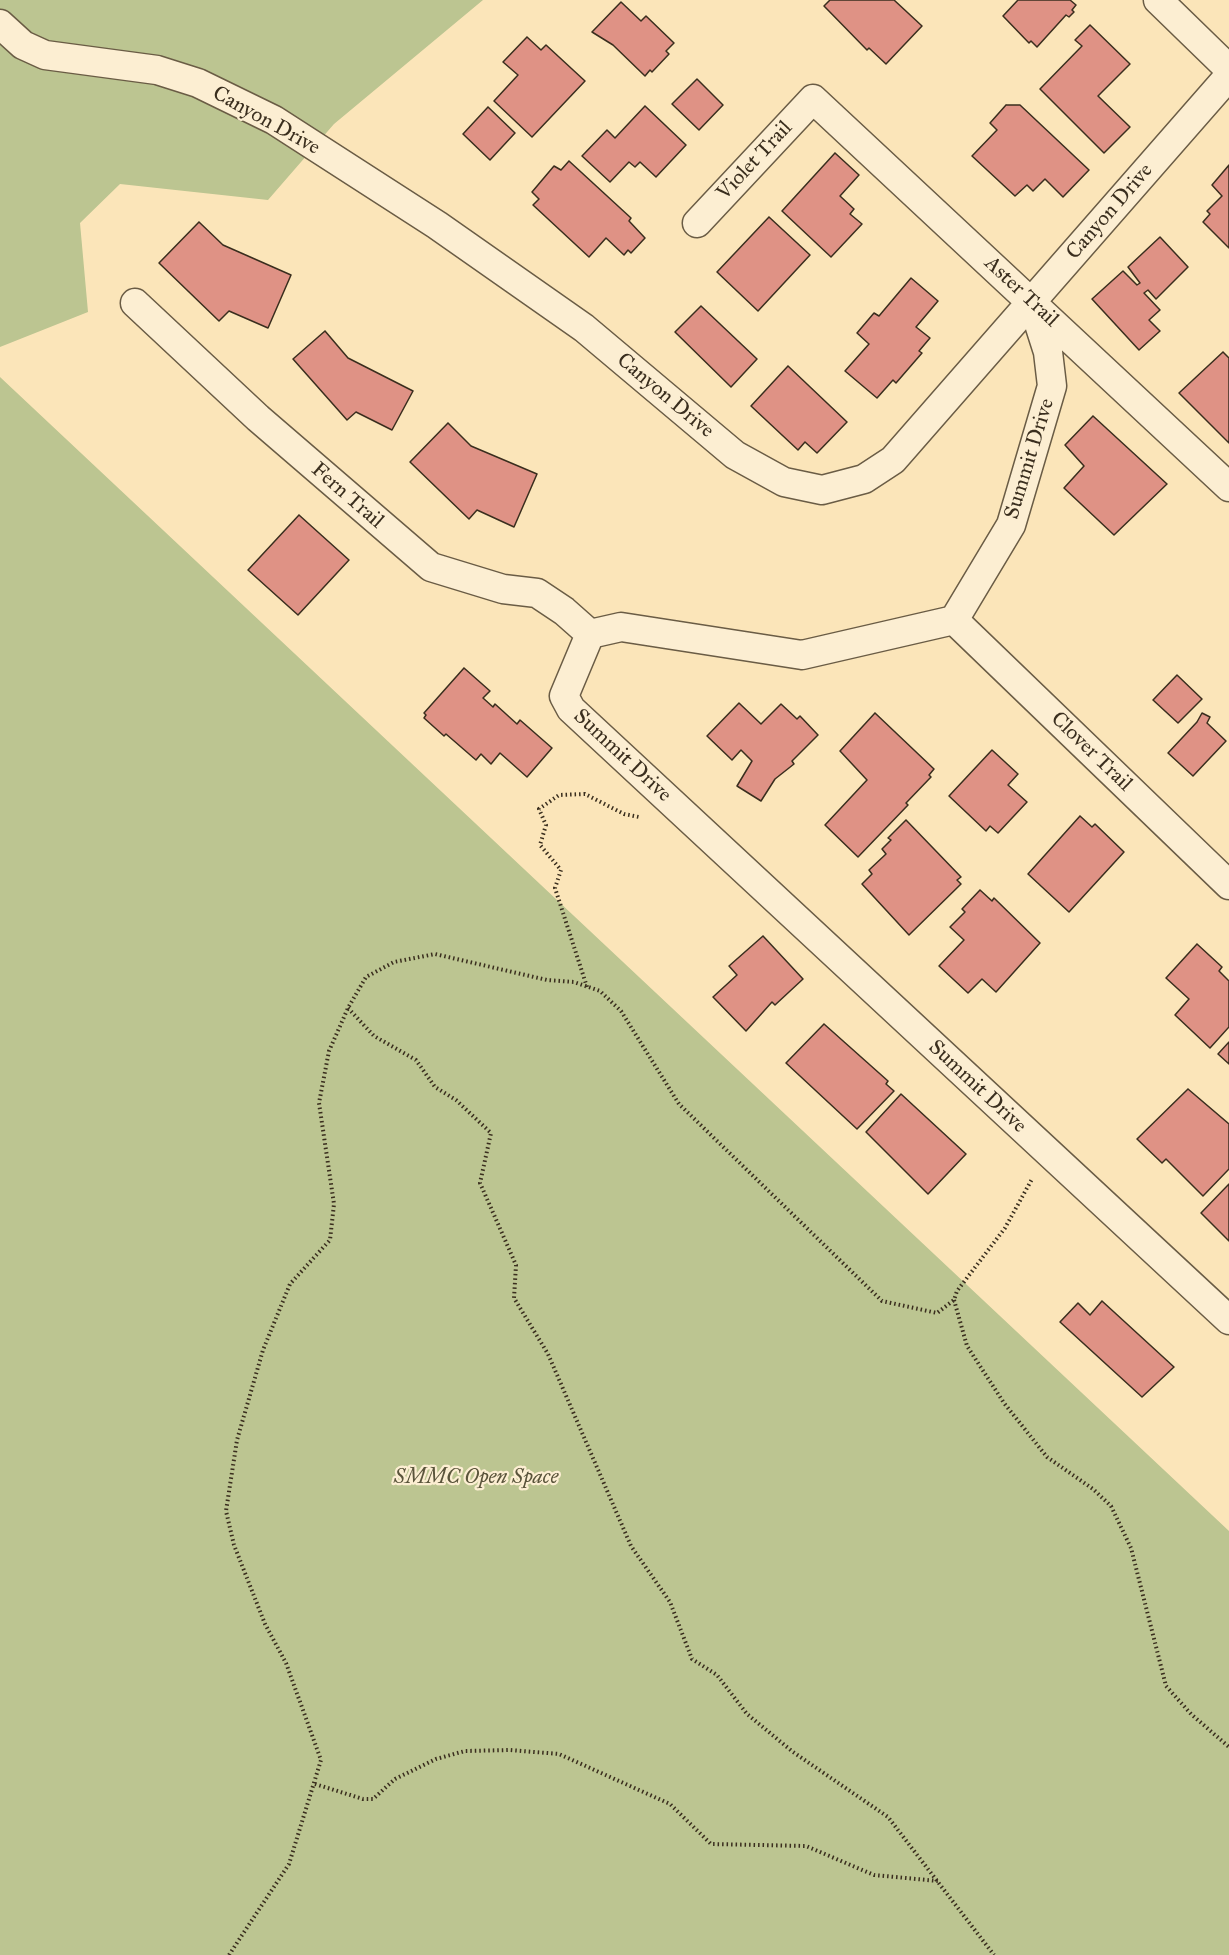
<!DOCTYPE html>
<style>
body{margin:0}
canvas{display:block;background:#fbe5b9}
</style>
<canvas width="1229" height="1955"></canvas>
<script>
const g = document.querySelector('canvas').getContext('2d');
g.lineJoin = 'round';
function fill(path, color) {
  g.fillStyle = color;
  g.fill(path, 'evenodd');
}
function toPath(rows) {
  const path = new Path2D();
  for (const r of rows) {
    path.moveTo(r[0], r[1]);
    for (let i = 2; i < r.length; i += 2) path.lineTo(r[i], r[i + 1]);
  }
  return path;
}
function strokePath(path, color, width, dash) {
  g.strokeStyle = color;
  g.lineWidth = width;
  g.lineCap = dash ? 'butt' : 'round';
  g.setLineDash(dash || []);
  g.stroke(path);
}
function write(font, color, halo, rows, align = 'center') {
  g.font = font + ' "IM FELL Great Primer",serif';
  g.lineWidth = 4.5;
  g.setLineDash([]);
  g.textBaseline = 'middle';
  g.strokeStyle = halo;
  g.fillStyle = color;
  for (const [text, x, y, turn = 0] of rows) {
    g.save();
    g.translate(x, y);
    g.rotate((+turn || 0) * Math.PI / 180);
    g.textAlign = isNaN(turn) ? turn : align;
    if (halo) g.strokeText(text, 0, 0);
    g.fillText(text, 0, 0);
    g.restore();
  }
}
fill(toPath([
 [0,0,483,0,334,124,268,200,120,184,80,223,88,312,0,347],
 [0,377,1229,1531,1229,1955,0,1955]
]), '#bcc591');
const building = toPath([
 [830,0,894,0,922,26,886,64,869,48,867,50,824,6,830,0],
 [1018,0,1070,0,1076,5,1072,10,1074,12,1069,17,1066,15,1037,47,1031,41,1029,43,1003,16,1018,0],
 [621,2,641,21,646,16,674,43,666,51,669,54,652,72,650,70,645,76,613,45,592,32,621,2],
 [1090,25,1130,64,1098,96,1130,127,1104,153,1040,89,1082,46,1075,40,1090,25],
 [527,37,541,50,546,45,585,81,532,137,494,101,518,75,503,62,527,37],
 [697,79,723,105,699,130,672,104,697,79],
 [1006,105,1020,105,1089,170,1063,197,1045,179,1033,191,1027,185,1015,196,972,156,997,130,990,123,1006,105],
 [645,106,686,145,656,177,640,162,635,167,629,162,610,182,582,156,607,130,615,138,645,106],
 [488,107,515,133,490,160,463,134,488,107],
 [835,153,859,175,840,196,854,209,850,214,862,224,831,257,782,211,835,153],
 [569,161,631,218,629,221,645,238,631,253,628,250,624,255,606,238,589,257,533,205,539,199,532,192,554,166,561,170,569,161],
 [1229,165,1229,248,1203,222,1210,214,1207,211,1222,196,1212,185,1229,165],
 [769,217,810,255,758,311,717,272,769,217],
 [199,222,223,245,291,275,268,328,229,311,219,321,159,263,199,222],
 [1160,237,1188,267,1156,299,1148,290,1144,293,1160,310,1149,320,1160,331,1139,350,1092,299,1123,271,1137,285,1140,283,1128,267,1160,237],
 [911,278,938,301,916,327,930,338,919,351,922,353,896,383,893,380,877,398,845,371,869,344,857,333,874,313,879,316,911,278],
 [701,306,757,359,731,387,675,332,701,306],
 [325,331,348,358,413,391,392,430,356,412,347,420,293,359,325,331],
 [1223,352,1229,358,1229,443,1179,393,1223,352],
 [788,366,847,422,817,453,805,442,798,450,751,406,788,366],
 [1093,416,1167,484,1114,535,1064,488,1084,466,1065,445,1093,416],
 [448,423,471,446,537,474,514,527,477,510,469,519,410,462,448,423],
 [299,515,349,560,298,615,248,570,299,515],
 [464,668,490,691,483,698,493,707,495,704,517,724,520,720,552,748,527,777,500,753,491,764,481,754,476,760,446,734,444,736,424,718,426,715,424,713,464,668],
 [1177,675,1202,699,1178,723,1153,700,1177,675],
 [739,703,761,724,781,704,797,719,800,716,818,735,792,761,794,764,775,779,761,801,737,786,752,761,741,750,732,760,707,736,739,703],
 [875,713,934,769,929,775,931,777,906,803,908,805,858,857,825,825,867,780,840,751,875,713],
 [1202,713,1210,717,1207,723,1226,741,1193,776,1168,753,1197,722,1202,713],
 [992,750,1018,774,1008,785,1027,802,998,833,990,826,986,831,949,796,992,750],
 [1080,816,1092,827,1095,824,1124,852,1069,912,1028,874,1080,816],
 [906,820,961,877,957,880,961,884,909,935,862,884,872,874,869,870,886,854,882,849,891,840,888,838,906,820],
 [980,890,992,901,994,898,1040,943,996,992,982,979,968,993,939,966,964,940,950,927,965,912,962,909,980,890],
 [763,936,803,979,775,1005,772,1002,746,1031,713,997,737,975,729,966,763,936],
 [1197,944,1222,967,1219,971,1229,981,1229,1027,1210,1048,1175,1015,1189,999,1166,978,1197,944],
 [824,1024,888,1081,886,1084,894,1091,857,1129,786,1063,824,1024],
 [1229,1042,1229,1064,1218,1054,1229,1042],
 [1188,1089,1229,1124,1229,1169,1203,1196,1166,1159,1162,1163,1137,1139,1188,1089],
 [901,1094,966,1154,928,1194,866,1132,901,1094],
 [1229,1184,1229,1241,1201,1213,1229,1184],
 [1102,1301,1174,1367,1142,1397,1060,1322,1078,1303,1090,1315,1102,1301]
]);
fill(building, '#df9285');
strokePath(building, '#3a2e1e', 1.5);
const street = toPath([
 [1158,0,1229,69],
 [0,24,23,45,45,55,157,70,198,83,274,120,437,225,584,328,735,455,784,482,822,490,864,479,893,460,1229,76],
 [697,223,813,99,1229,487],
 [1032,302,1048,352,1052,386,1011,525,954,620,802,655,621,627,590,634,564,696,571,709,1229,1320],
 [135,303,258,418,431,567,503,589,537,593,564,611,590,634],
 [954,620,1229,885]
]);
strokePath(street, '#6a5c45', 31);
strokePath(toPath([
 [587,987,555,888,561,870,540,845,546,825,539,809,559,795,585,794,624,814,639,817],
 [348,1008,374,1036,416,1060,435,1087,456,1100,491,1133,480,1183,516,1265,514,1298,548,1354,631,1546,670,1602,692,1659,717,1675,747,1714,793,1752,888,1817,994,1955],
 [954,1300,967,1346,1004,1403,1047,1457,1093,1489,1111,1506,1131,1548,1166,1686,1191,1714,1229,1747],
 [315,1784,363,1799,373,1799,395,1779,436,1759,465,1751,510,1750,559,1754,670,1804,711,1844,806,1846,874,1875,938,1881],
 [229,1955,289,1864,321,1760,286,1663,265,1624,234,1545,226,1511,237,1440,263,1350,290,1284,330,1240,334,1204,319,1103,329,1051,348,1008,366,977,394,962,435,954,547,980,574,982,600,991,621,1011,679,1104,882,1301,937,1313,954,1300,957,1291,1005,1228,1032,1179]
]), '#3a2e1e', 4, [1.5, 3]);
strokePath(street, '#fceed2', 28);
write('21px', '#3a2e1e', '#fceed2', [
 ["Canyon Drive",266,121,29],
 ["Violet Trail",755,161,-47],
 ["Canyon Drive",1110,212,-49],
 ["Aster Trail",1021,292,43],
 ["Canyon Drive",665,396,40],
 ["Summit Drive",1030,459,-73],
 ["Fern Trail",347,496,41],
 ["Clover Trail",1091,752,44],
 ["Summit Drive",622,756,43],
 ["Summit Drive",977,1087,43]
]);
write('italic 21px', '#5a543b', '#fceed2', [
 ["SMMC Open Space",476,1478]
]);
</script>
